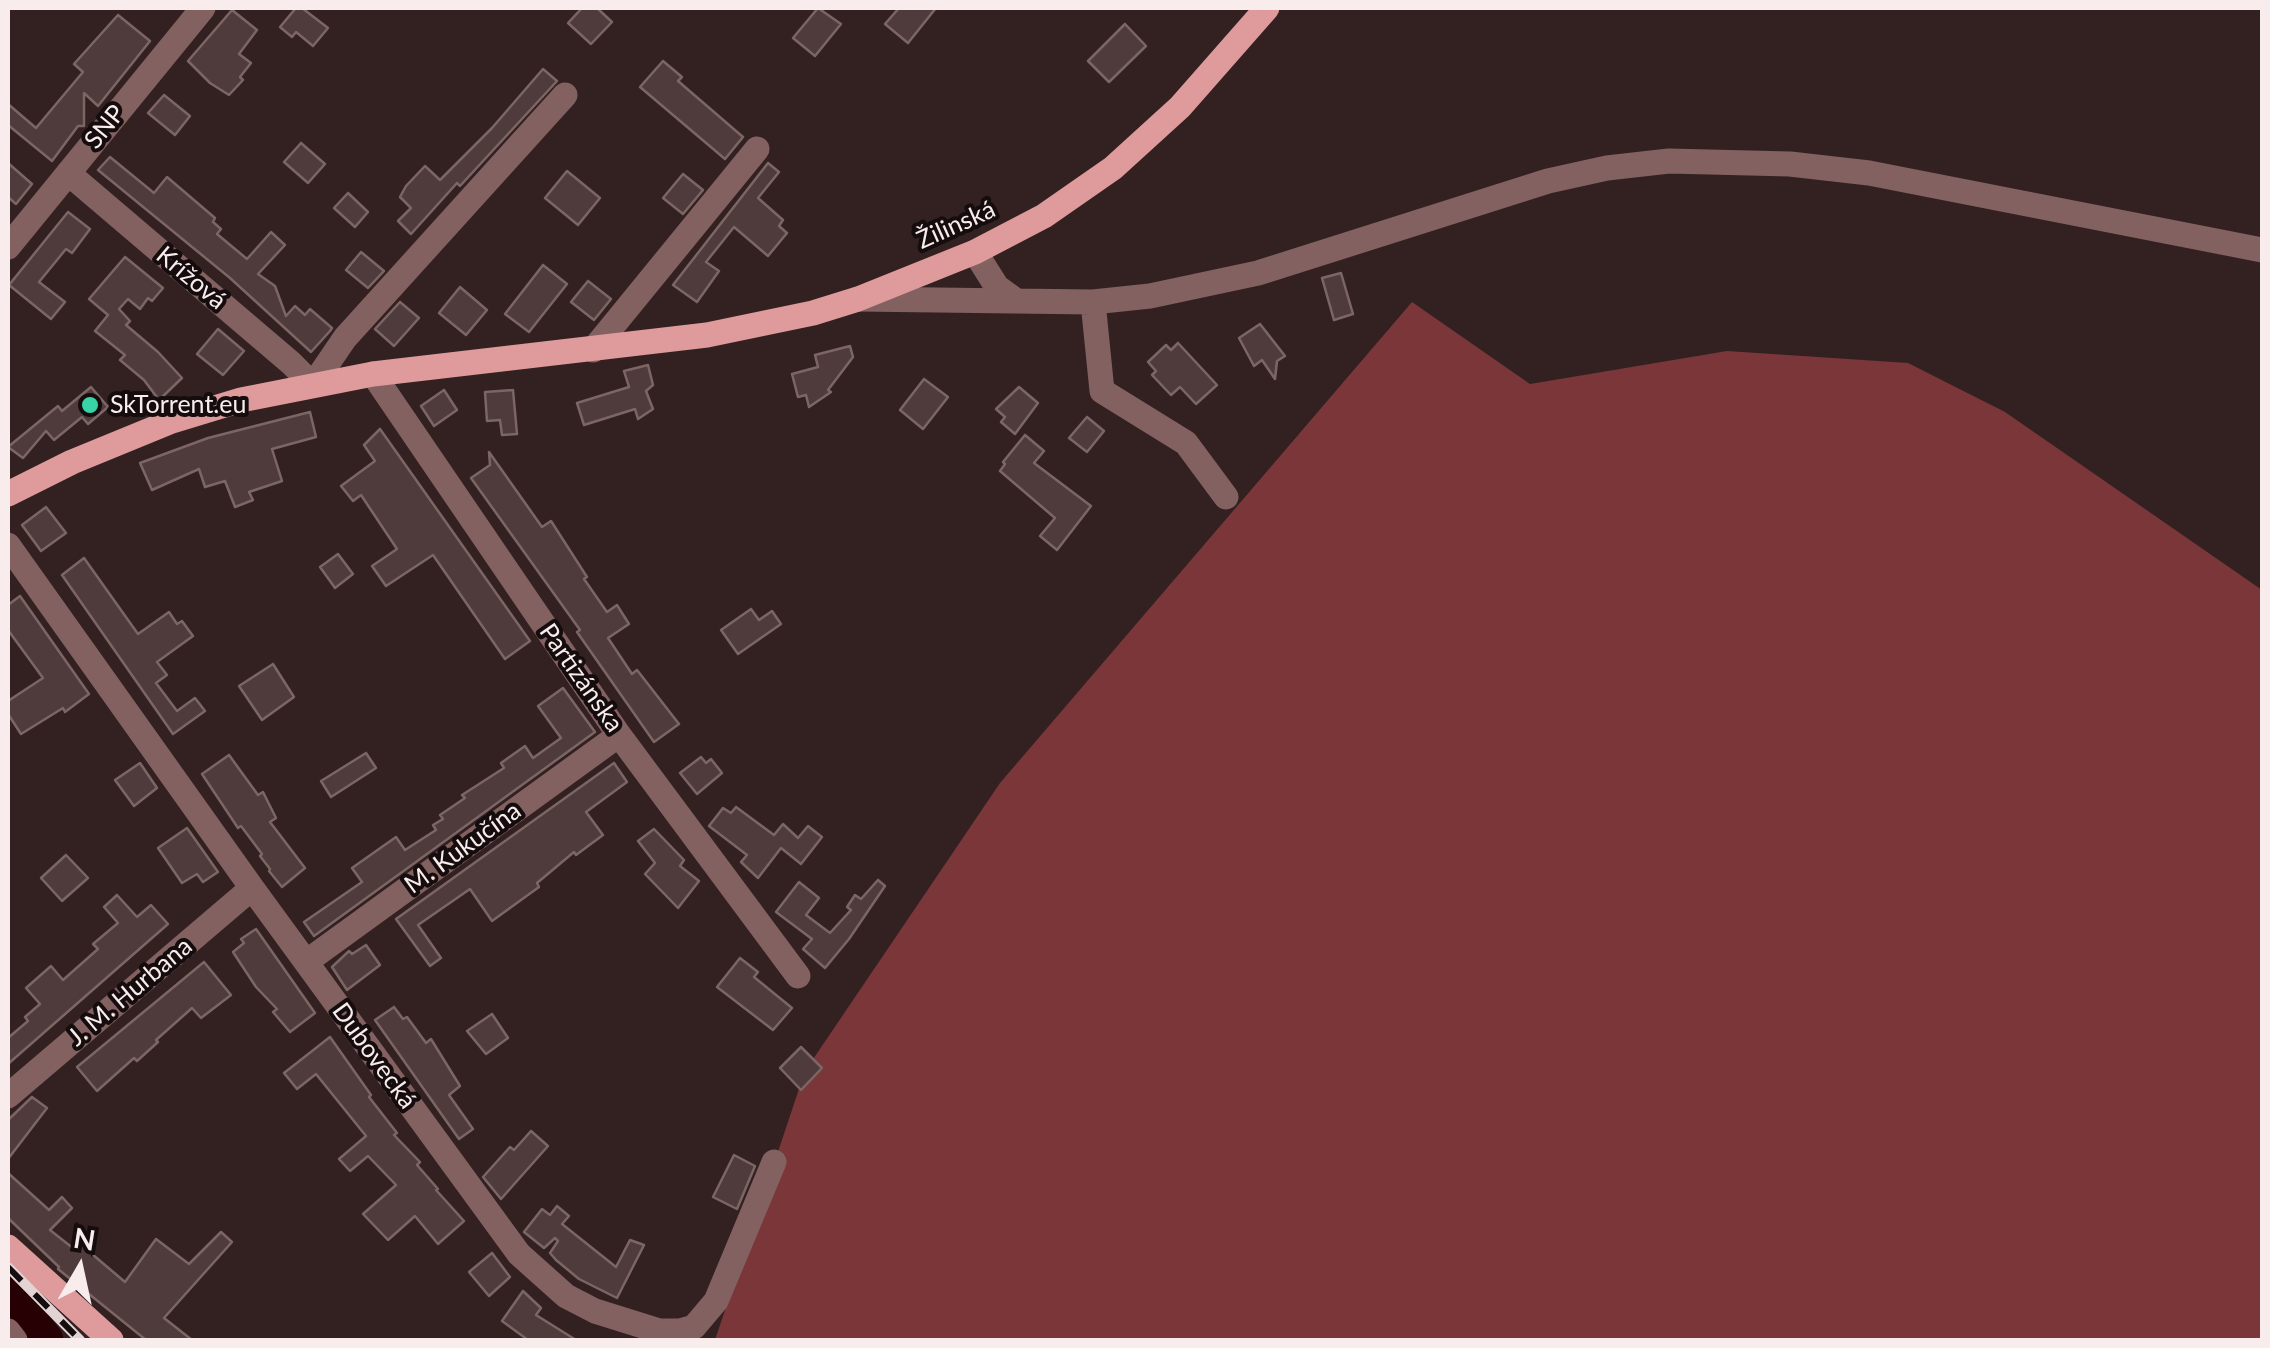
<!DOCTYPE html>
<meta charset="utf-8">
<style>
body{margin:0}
#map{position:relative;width:2270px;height:1348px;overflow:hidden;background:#332121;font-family:Lato,sans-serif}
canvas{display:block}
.frame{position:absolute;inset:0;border:10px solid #f9ecec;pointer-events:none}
.north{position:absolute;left:30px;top:1218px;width:100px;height:100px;-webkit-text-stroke:8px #150d0d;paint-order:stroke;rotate:9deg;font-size:28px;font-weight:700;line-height:40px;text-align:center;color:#f9ecec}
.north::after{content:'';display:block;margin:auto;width:35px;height:45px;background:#f9ecec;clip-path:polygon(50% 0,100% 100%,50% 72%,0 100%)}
</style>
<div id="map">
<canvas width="2270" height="1348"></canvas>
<div class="frame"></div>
<div class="north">N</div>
</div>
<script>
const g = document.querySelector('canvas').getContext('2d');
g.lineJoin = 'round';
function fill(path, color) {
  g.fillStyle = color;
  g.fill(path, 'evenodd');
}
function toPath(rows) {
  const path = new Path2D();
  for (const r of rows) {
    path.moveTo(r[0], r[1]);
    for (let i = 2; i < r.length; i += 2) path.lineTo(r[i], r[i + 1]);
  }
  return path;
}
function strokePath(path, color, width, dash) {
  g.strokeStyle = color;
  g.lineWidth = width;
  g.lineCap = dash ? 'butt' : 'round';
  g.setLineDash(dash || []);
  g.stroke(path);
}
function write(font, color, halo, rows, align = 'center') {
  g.font = font + ' Lato,sans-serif';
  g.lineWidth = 8;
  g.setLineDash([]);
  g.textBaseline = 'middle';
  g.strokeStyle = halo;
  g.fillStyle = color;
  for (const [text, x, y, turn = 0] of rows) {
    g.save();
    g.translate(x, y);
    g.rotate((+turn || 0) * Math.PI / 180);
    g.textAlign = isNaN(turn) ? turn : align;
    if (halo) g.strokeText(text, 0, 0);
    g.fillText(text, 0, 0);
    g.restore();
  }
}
fill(toPath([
 [1412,302,1530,384,1727,351,1908,363,2005,412,2262,590,2262,1340,715,1340,805,1071,1000,783]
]), '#7b363a');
strokePath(toPath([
 [8,1291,46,1340]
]), '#260002', 35);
const building = toPath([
 [296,8,302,8,328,28,313,46,296,32,292,37,280,27,296,8],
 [582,8,597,8,612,22,591,44,568,23,582,8],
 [818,8,841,24,815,56,793,38,818,8],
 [899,8,936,8,908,43,885,24,899,8],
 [232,10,257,30,239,54,251,63,240,77,243,80,229,95,210,83,188,61,232,10],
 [118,15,150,41,98,106,84,93,84,126,78,126,52,161,8,125,8,104,36,128,83,72,74,64,118,15],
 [1125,24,1146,46,1109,82,1088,61,1125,24],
 [663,61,682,77,678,81,743,137,725,159,640,87,663,61],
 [543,69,557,81,460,186,457,183,411,234,398,221,411,208,400,197,406,186,425,166,440,180,492,128,543,69],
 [164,95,190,116,175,135,148,113,164,95],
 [301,143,325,164,308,183,284,162,301,143],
 [110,157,154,193,167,177,215,218,213,222,221,229,217,234,247,259,271,232,285,245,258,274,275,286,286,316,295,306,305,315,310,309,332,328,330,331,311,352,230,278,98,170,110,157],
 [8,163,32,184,16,204,8,197,8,163],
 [768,163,779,172,758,198,783,220,779,226,787,233,768,256,734,227,706,262,719,271,697,302,673,285,768,163],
 [567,171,600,198,578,225,545,198,567,171],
 [683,174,703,190,683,214,663,198,683,174],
 [348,193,368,212,355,227,334,208,348,193],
 [68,212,90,229,72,253,66,249,39,282,65,302,51,319,9,285,68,212],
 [361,252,384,271,368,288,346,270,361,252],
 [125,257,163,288,152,301,148,298,140,309,128,299,119,309,130,321,126,325,158,352,182,378,159,400,144,380,120,360,125,355,95,331,108,315,89,299,125,257],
 [543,265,567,284,529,332,505,314,543,265],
 [1341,273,1353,314,1334,320,1322,278,1341,273],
 [588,281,611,299,594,320,571,302,588,281],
 [460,287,487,310,466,335,439,313,460,287],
 [400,302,419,318,394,346,375,329,400,302],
 [1260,324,1285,356,1277,361,1275,379,1262,360,1254,366,1239,338,1260,324],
 [218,329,244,351,223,375,197,354,218,329],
 [1178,343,1217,385,1196,404,1180,387,1171,395,1152,375,1156,371,1148,362,1166,345,1171,350,1178,343],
 [850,346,853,357,828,390,831,392,809,407,806,395,798,397,792,374,818,367,815,355,850,346],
 [648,365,653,385,646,391,653,409,638,419,635,409,584,425,577,403,629,387,624,371,648,365],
 [924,379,948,397,923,429,900,410,924,379],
 [91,387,108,407,88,424,82,417,54,440,46,431,23,458,8,447,58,406,62,411,91,387],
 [1019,387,1038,403,1015,434,1001,422,1005,417,996,409,1019,387],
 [444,390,457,410,434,426,421,406,444,390],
 [513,390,517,434,502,435,500,420,487,421,485,392,513,390],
 [310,412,316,437,272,449,282,481,249,492,253,500,235,507,225,481,205,487,199,469,152,490,140,463,208,438,310,412],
 [1087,417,1104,431,1087,452,1069,438,1087,417],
 [380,429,530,641,505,659,433,555,386,586,372,566,397,549,361,495,353,501,341,486,375,461,364,445,380,429],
 [1025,435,1044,451,1034,463,1091,506,1057,550,1040,536,1055,518,1000,471,1005,464,1003,462,1025,435],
 [489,452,542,527,551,521,587,577,584,579,607,612,617,605,629,624,608,638,632,674,637,670,679,724,654,742,577,632,580,630,471,478,490,465,489,452],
 [46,507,66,533,41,551,22,525,46,507],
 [338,554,353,574,335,588,320,567,338,554],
 [84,558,138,634,169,612,177,624,182,621,193,636,157,662,167,675,156,683,177,711,195,698,205,711,173,734,62,575,84,558],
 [20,596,89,694,65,712,63,708,21,734,8,714,8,701,43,678,8,630,8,605,20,596],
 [751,609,759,620,772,611,781,624,738,654,721,630,751,609],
 [273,664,294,697,262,720,239,686,273,664],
 [563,688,595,732,314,936,304,922,362,882,352,868,396,837,405,850,436,830,433,825,443,819,440,815,465,798,462,795,504,768,501,763,525,746,533,758,561,738,538,706,563,688],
 [366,753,376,768,331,797,321,781,366,753],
 [229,755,258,795,263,792,276,818,270,822,305,868,282,887,269,871,270,869,260,856,262,854,241,826,238,828,202,774,229,755],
 [701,757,706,763,711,759,722,773,697,794,680,773,701,757],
 [140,763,157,788,134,806,115,780,140,763],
 [614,763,627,782,586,812,603,835,576,855,574,852,537,883,539,887,492,921,470,889,418,925,441,958,430,966,396,919,614,763],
 [736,807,774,835,783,824,798,838,808,826,822,837,801,864,781,848,758,878,741,862,747,855,709,826,723,808,731,813,736,807],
 [187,828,218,872,203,882,197,874,182,883,158,848,187,828],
 [654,829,684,860,680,866,699,881,678,908,645,874,655,863,638,841,654,829],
 [66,855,88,878,62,901,41,878,66,855],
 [878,880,885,886,849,939,825,968,803,949,812,939,776,912,799,882,819,898,806,915,830,933,851,910,847,907,855,895,861,899,878,880],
 [117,895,137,917,151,905,168,924,8,1064,8,1038,28,1021,25,1017,40,1004,26,988,51,966,63,980,98,949,93,944,118,923,104,907,117,895],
 [256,929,315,1013,290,1032,273,1012,277,1009,256,987,233,952,244,943,241,939,256,929],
 [366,945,380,965,347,990,332,967,349,951,352,954,366,945],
 [740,958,758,972,754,977,792,1008,773,1030,717,987,740,958],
 [204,962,231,995,201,1018,192,1008,156,1040,158,1042,137,1061,134,1058,97,1091,77,1067,204,962],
 [394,1007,403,1019,407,1017,426,1043,431,1039,460,1086,449,1095,473,1129,459,1139,375,1020,394,1007],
 [492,1014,508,1038,486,1054,467,1031,492,1014],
 [330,1037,371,1095,369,1097,397,1133,394,1135,420,1162,417,1165,438,1189,436,1190,464,1221,438,1244,415,1216,388,1240,363,1214,396,1185,368,1156,350,1171,339,1159,366,1136,316,1074,297,1089,284,1073,330,1037],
 [801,1047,822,1068,801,1090,780,1068,801,1047],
 [32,1097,47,1108,8,1159,8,1120,32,1097],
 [531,1131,548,1146,501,1199,483,1177,510,1147,514,1150,531,1131],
 [734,1155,755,1166,737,1209,713,1197,734,1155],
 [8,1173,49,1210,62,1197,72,1208,50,1230,74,1249,79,1243,125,1282,156,1239,189,1264,221,1232,232,1242,164,1318,192,1340,146,1340,58,1269,59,1267,8,1218,8,1173],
 [557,1206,569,1216,562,1224,616,1267,630,1240,644,1245,617,1298,579,1279,556,1260,550,1253,558,1241,555,1238,544,1248,524,1232,542,1209,550,1215,557,1206],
 [492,1253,510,1277,489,1296,469,1272,492,1253],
 [523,1291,541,1308,536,1315,576,1340,528,1340,502,1321,523,1291]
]);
fill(building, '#4f3b3b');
strokePath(building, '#7b6565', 2.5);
strokePath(toPath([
 [68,173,291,363,313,385,345,338,565,95],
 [8,247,203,8],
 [975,252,997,287,1015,300],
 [858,299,1093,302,1150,296,1258,273,1548,181,1607,168,1669,161,1790,164,1869,173,2262,250],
 [1093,302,1102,391,1186,443,1226,497],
 [593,350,757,149],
 [373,374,619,735,798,976],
 [8,545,252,888,519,1254,566,1296,595,1311,659,1331,680,1331,694,1327,716,1301,774,1162],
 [306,962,619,735],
 [8,1096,252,888],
 [8,1331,15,1340]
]), '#836161', 25);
strokePath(toPath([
 [8,494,72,462,172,421,241,400,373,374,707,335,813,313,858,299,975,252,1044,216,1113,168,1180,107,1267,8],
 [8,1247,111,1340]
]), '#df9b9b', 25);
const rail = toPath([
 [8,1267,80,1340]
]);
strokePath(rail, '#e2d4d4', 10);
strokePath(rail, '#150d0d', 6, [19]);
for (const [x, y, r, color] of [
 [90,405,10,"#36d4a7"]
]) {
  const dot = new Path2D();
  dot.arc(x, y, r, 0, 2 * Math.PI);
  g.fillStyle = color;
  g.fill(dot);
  strokePath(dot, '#150d0d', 4);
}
write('25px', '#f9ecec', '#150d0d', [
 ["SNP",105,127,-51],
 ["Žilinská",956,225,-24],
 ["Krížová",191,278,40],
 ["Partizánska",581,678,55],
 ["M. Kukučína",463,848,-36],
 ["J. M. Hurbana",130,992,-40],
 ["Dubovecká",374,1056,54]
]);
write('25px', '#f9ecec', '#150d0d', [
 ["SkTorrent.eu",110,405]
], 'left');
</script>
